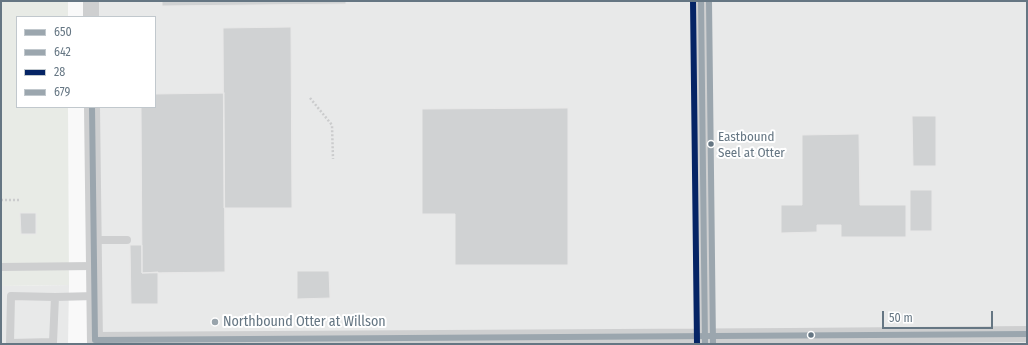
<!DOCTYPE html>
<style>
body{margin:0}
#map{position:relative;width:1028px;height:345px;overflow:hidden;background:#f9f9f9;font-family:"Fira Sans Condensed",sans-serif}
canvas{display:block}
.frame{position:absolute;inset:0;border:2px solid #657683;pointer-events:none}
.legend{position:absolute;left:16px;top:16px;width:140px;height:92px;box-sizing:border-box;background:#fff;border:1px solid #c1c8cd;margin:0;padding:5px 7px;list-style:none;font-size:12px;color:#657683}
.legend li{display:flex;align-items:center;gap:8px;height:20px}
.legend b{width:20px;border:1px solid #c1c8cd}
.scale{position:absolute;left:882px;top:311px;width:111px;height:18px;box-sizing:border-box;border:2px solid #657683;border-top:0;padding-left:5px;font-size:12px;line-height:14px;white-space:nowrap;color:#657683;-webkit-text-stroke:3px #fff;paint-order:stroke}
</style>
<div id="map">
<canvas width="1028" height="345"></canvas>
<div class="frame"></div>
<ul class="legend">
<li><b style="height:5px;background:#9ba6ae"></b>650</li>
<li><b style="height:5px;background:#9ba6ae"></b>642</li>
<li><b style="height:5px;background:#052465"></b>28</li>
<li><b style="height:5px;background:#9ba6ae"></b>679</li>
</ul>
<div class="scale">50 m</div>
</div>
<script>
const g = document.querySelector('canvas').getContext('2d');
g.lineJoin = 'round';
function fill(path, color) {
  g.fillStyle = color;
  g.fill(path, 'evenodd');
}
function toPath(rows) {
  const path = new Path2D();
  for (const r of rows) {
    path.moveTo(r[0], r[1]);
    for (let i = 2; i < r.length; i += 2) path.lineTo(r[i], r[i + 1]);
  }
  return path;
}
function strokePath(path, color, width, dash) {
  g.strokeStyle = color;
  g.lineWidth = width;
  g.lineCap = dash ? 'butt' : 'round';
  g.setLineDash(dash || []);
  g.stroke(path);
}
function write(font, color, halo, rows, align = 'center') {
  g.font = font + ' "Fira Sans Condensed",sans-serif';
  g.lineWidth = 4;
  g.setLineDash([]);
  g.textBaseline = 'middle';
  g.strokeStyle = halo;
  g.fillStyle = color;
  for (const [text, x, y, turn = 0] of rows) {
    g.save();
    g.translate(x, y);
    g.rotate((+turn || 0) * Math.PI / 180);
    g.textAlign = isNaN(turn) ? turn : align;
    if (halo) g.strokeText(text, 0, 0);
    g.fillText(text, 0, 0);
    g.restore();
  }
}
fill(toPath([
 [91,1,1027,1,1027,344,95,344,92,107,155,107,155,17,91,17],
 [69,285,68,344,1,344,1,286]
]), '#e8e9e9');
fill(toPath([
 [1,1,68,1,68,17,17,17,17,107,68,107,69,285,1,286]
]), '#e8ebe6');
const building = toPath([
 [162,1,346,1,346,4,162,6,162,1],
 [291,27,292,208,224,208,223,28,291,27],
 [224,93,225,272,142,273,141,107,155,107,155,94,224,93],
 [568,108,568,265,455,265,455,214,422,214,422,109,568,108],
 [912,116,936,116,936,166,913,166,912,116],
 [859,134,860,205,906,205,906,237,841,237,841,225,817,225,817,232,781,233,781,205,802,205,802,135,859,134],
 [910,190,932,190,932,231,910,231,910,190],
 [20,213,36,213,36,234,21,234,20,213],
 [130,245,142,245,142,273,158,272,158,304,131,304,130,245],
 [297,271,329,271,330,298,297,299,297,271]
]);
fill(building, '#d0d2d3');
strokePath(building, '#e8e8e8', 1);
strokePath(toPath([
 [310,98,332,125,333,159],
 [1,200,20,200]
]), '#cbcccd', 2.5, [2, 2]);
strokePath(toPath([
 [94,240,127,240],
 [1,267,94,266],
 [55,297,11,296,10,343,53,342,55,297,95,296]
]), '#cecfd0', 8);
strokePath(toPath([
 [91,1,91,17],
 [701,1,705,344],
 [92,107,95,344],
 [95,340,790,336,1027,334]
]), '#cecfd0', 16);
strokePath(toPath([
 [92,107,95,340],
 [95,340,1027,334]
]), '#9ba6ae', 6);
strokePath(toPath([
 [701,1,705,344]
]), '#9ba6ae', 6);
strokePath(toPath([
 [693,1,697,344]
]), '#052465', 6);
strokePath(toPath([
 [709,1,713,344]
]), '#9ba6ae', 6);
for (const [x, y, r, color] of [
 [711,144,3.5,"#657683"],
 [215,322,4,"#99a4ac"],
 [811,335,3.5,"#657683"]
]) {
  const dot = new Path2D();
  dot.arc(x, y, r, 0, 2 * Math.PI);
  g.fillStyle = color;
  g.fill(dot);
  strokePath(dot, '#fff', 1.5);
}
write('13px', '#657683', '#fff', [
 ["Eastbound",718,137],
 ["Seel at Otter",718,153]
], 'left');
write('14px', '#657683', '#fff', [
 ["Northbound Otter at Willson",223,322]
], 'left');
</script>
